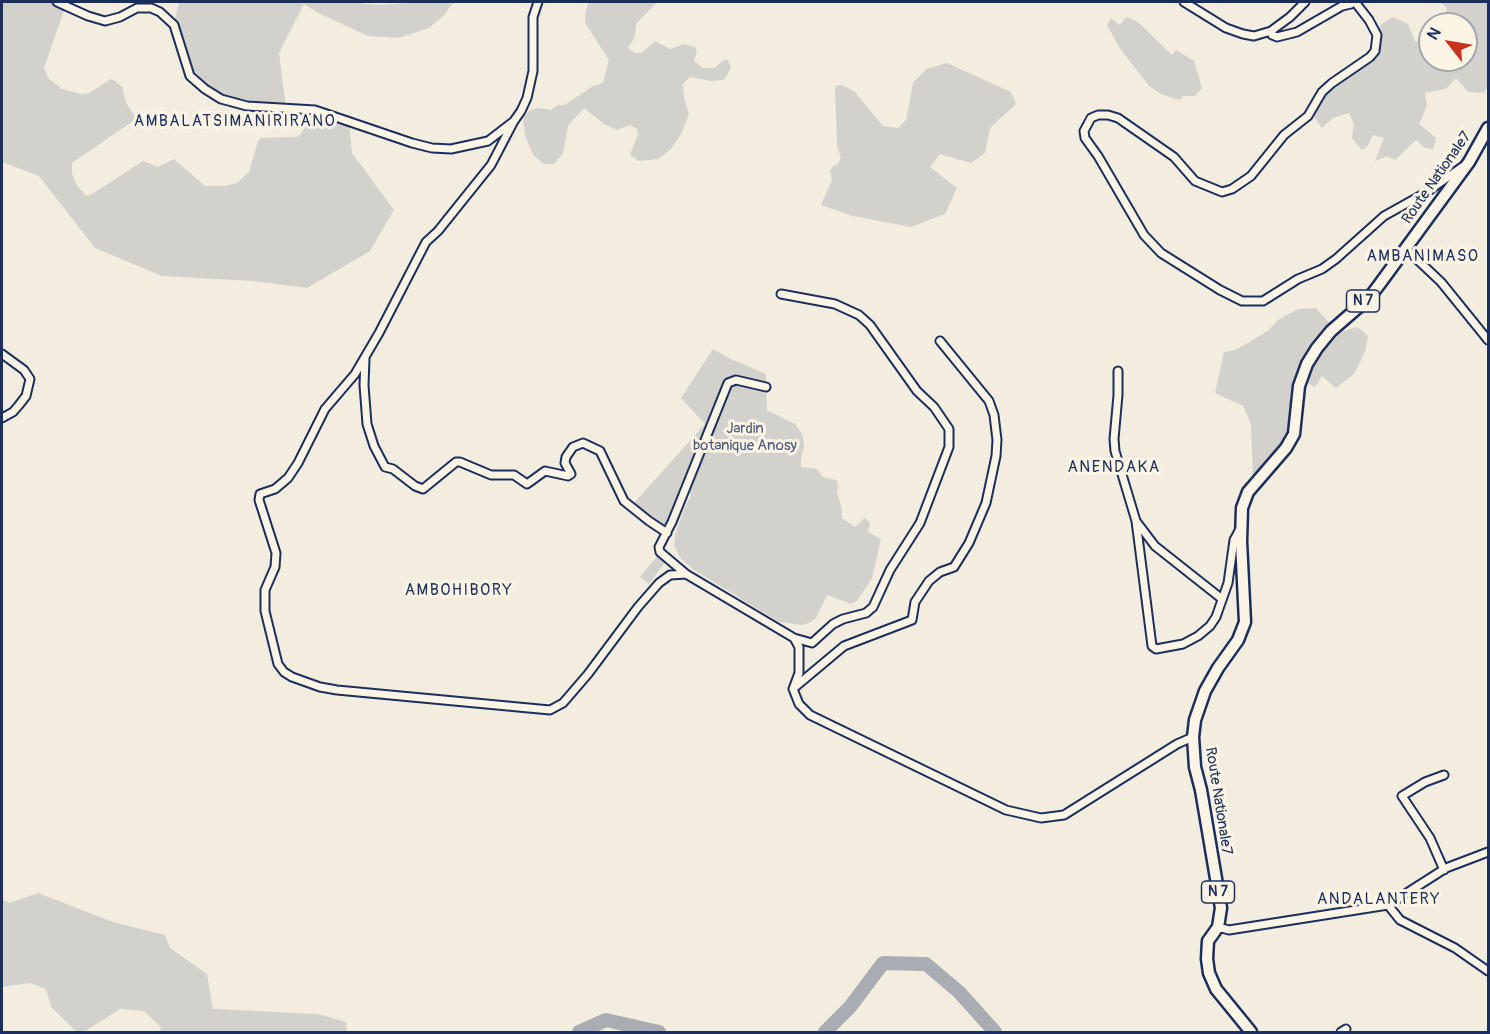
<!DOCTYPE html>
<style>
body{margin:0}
#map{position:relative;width:1490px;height:1034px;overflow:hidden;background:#f3ede0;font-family:Pangolin,sans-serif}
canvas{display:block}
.frame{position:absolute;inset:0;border:3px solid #1b2f5e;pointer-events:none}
.north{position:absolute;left:1418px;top:12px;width:60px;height:60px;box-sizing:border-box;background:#fcf5e5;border:2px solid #a2a6af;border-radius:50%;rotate:301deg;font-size:16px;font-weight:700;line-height:24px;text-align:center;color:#1b2f5e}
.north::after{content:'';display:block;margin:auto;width:21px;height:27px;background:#c8321e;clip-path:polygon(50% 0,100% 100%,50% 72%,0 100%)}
</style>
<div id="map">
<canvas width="1490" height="1034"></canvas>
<div class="frame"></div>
<div class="north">N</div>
</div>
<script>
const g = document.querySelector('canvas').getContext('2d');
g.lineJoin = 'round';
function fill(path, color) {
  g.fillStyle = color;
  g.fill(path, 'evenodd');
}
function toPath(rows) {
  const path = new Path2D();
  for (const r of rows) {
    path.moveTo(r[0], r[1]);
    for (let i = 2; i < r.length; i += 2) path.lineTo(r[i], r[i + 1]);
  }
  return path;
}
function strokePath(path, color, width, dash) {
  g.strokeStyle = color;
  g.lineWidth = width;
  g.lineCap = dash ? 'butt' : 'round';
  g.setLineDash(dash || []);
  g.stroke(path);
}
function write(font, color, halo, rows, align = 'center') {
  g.font = font + ' Pangolin,sans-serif';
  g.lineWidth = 6;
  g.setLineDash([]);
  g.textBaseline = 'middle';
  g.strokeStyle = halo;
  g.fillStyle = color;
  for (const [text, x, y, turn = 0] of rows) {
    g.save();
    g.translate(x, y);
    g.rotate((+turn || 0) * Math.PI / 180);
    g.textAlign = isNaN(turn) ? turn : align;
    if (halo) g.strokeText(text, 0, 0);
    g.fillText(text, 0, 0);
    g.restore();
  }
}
fill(toPath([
 [2,2,67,2,44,68,49,79,62,89,83,94,89,93,111,79,115,81,122,87,126,103,136,118,130,123,72,163,72,173,76,184,86,196,92,194,143,161,158,167,174,159,205,186,225,186,237,183,249,172,258,141,261,138,296,137,301,134,315,110,349,120,352,153,394,210,370,251,307,288,253,281,162,276,95,248,39,176,2,162],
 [179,2,361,2,364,4,381,5,418,2,454,2,443,16,429,28,399,38,368,36,318,13,304,4,279,53,286,108,221,99,190,76,174,25],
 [589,2,657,2,636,24,635,37,628,48,635,53,642,53,655,41,670,49,684,44,695,47,697,52,694,61,703,68,715,68,723,60,728,60,731,68,724,80,711,81,690,77,683,84,684,98,689,114,681,134,671,149,658,159,639,161,630,155,638,134,637,129,630,125,617,130,604,124,584,108,568,126,563,153,554,164,544,164,534,156,525,136,523,119,530,110,539,108,550,110,559,105,565,105,593,86,603,83,609,60,585,23,586,9],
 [1440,2,1488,2,1488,86,1484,93,1468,92,1456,78,1446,89,1425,93,1427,106,1419,124,1436,138,1433,149,1425,148,1416,140,1395,160,1387,156,1375,161,1384,138,1373,135,1367,147,1362,150,1352,138,1354,124,1349,113,1333,118,1322,128,1312,114,1324,96,1375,58,1379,47,1380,25,1393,17,1408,24,1415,41,1427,44,1430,42,1430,60,1466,60,1466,24,1444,24,1447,8],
 [1126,17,1138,22,1172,55,1176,50,1194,61,1202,88,1195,96,1183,96,1180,100,1163,95,1149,86,1119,47,1107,25,1111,18,1120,25],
 [947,63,1011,92,1016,104,990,128,985,153,971,163,940,154,930,167,957,188,945,214,911,227,853,216,821,205,832,180,830,171,833,166,838,164,841,157,837,147,835,86,842,85,854,91,883,126,898,128,906,120,913,83,926,69],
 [1316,308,1332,326,1308,356,1291,439,1253,478,1251,424,1243,406,1215,393,1224,352,1236,350,1269,330,1279,319,1298,309],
 [1356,327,1362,330,1368,336,1365,352,1354,374,1336,388,1322,376,1315,387,1308,383,1317,361,1331,340,1344,331],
 [713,349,733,360,766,374,767,410,795,424,803,435,804,447,801,458,801,467,817,469,823,477,836,480,838,484,837,493,842,509,842,518,855,527,865,518,870,523,868,532,881,539,872,578,857,601,851,604,827,595,816,618,809,623,803,625,779,622,694,570,681,559,674,545,676,531,685,507,691,496,687,484,665,531,635,507,634,503,705,424,681,398],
 [658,555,666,561,649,584,640,577],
 [38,893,113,922,165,935,170,948,207,974,213,1009,318,1014,346,1022,347,1032,160,1032,161,1027,144,1011,120,1009,84,1032,77,1032,51,1007,46,989,30,983,2,987,2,899,9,903]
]), '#d3d1cc');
strokePath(toPath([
 [579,1032,606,1020,659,1032],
 [825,1032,850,1007,883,963,926,964,959,992,995,1032]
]), '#a9acb3', 14);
const street = toPath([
 [57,2,88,16,105,21,120,17,137,8,151,8,160,12,174,25,190,76,205,89,221,99,247,106,315,110,412,143,432,148,451,149,488,141,514,121,521,111,527,98,533,71,533,17,538,2],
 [1184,2,1226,28,1243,34,1254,36,1271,31,1290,17,1305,2],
 [1355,2,1369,20,1377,35,1375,51,1370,57,1332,83,1322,92,1308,116,1284,135,1251,176,1232,189,1222,192,1195,181,1174,157,1118,118,1108,115,1098,115,1091,118,1084,131,1085,138,1098,156,1144,235,1161,253,1220,290,1242,301,1263,301,1298,279,1322,269,1336,259,1384,216,1427,192,1462,167],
 [1271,31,1272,35,1277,37,1297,32,1342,6,1351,4,1352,2],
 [514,121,491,165,438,231,426,242,379,333,355,374,325,409,298,463,288,478,275,489,260,494,259,500,276,553,275,567,265,590,265,611,278,664,284,672,292,677,320,687,337,690,550,710,563,703,588,674,638,607,659,583,670,575,686,574],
 [1406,249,1441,282,1488,340],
 [2,354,24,370,30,379,26,396,19,405,13,412,2,418],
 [365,359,364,385,367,424,374,446,385,467,393,469,415,486,423,489,456,462,460,462,491,475,514,475,527,484,545,471,568,476,571,474,565,463,566,457,573,447,583,443,600,451,624,501,649,521,667,533],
 [1118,371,1118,395,1114,439,1115,451,1136,521,1155,546,1222,599],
 [766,387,736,380,728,383,672,522,659,547,660,552,686,574,794,638,812,643,833,624,843,619,866,613,873,607,890,570,920,523,949,447,949,429,934,407,917,391,870,325,859,315,835,304,781,294],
 [1136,521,1152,646,1156,649,1183,644,1198,636,1210,626,1216,617,1228,583,1234,540,1240,529],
 [794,638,799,647,799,673,793,689,799,704,810,715,1006,810,1041,818,1064,815,1177,744,1193,737],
 [795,687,844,646,912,620,915,602,929,581,940,572,954,567,969,543,986,503,996,456,997,440,994,415,989,401,940,341],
 [1444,870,1430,838,1402,796,1425,782,1444,775],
 [1388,905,1400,920,1455,948,1488,971],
 [1218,927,1229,930,1388,905,1446,868,1488,852],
 [1341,1032,1346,1029]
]);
const primary = toPath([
 [1251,1032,1216,989,1209,973,1207,959,1208,941,1218,927,1221,908,1201,790,1195,767,1193,737,1195,720,1205,691,1218,668,1238,640,1245,622,1241,541,1242,508,1248,492,1286,448,1294,434,1299,386,1307,364,1317,348,1331,331,1369,298,1379,285,1469,162,1488,128]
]);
strokePath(street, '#1b2f5e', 11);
strokePath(primary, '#1b2f5e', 15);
strokePath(street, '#fcf5e5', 7);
strokePath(primary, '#fcf5e5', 10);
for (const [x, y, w] of [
 [1363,301,33],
 [1218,892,33]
]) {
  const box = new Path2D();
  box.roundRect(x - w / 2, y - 11, w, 22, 4.5);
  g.fillStyle = '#fcf5e5';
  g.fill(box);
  strokePath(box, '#1b2f5e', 1.5);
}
write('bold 14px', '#1b2f5e', null, [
 ["N 7",1363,301],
 ["N 7",1218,892]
]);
write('15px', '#1b2f5e', '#fcf5e5', [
 ["Route Nationale7",1437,178,-55],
 ["Route Nationale7",1218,801,81]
]);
write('15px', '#49587a', '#fcf5e5', [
 ["Jardin",745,429],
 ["botanique Anosy",745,446]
]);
g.letterSpacing = '1.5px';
write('16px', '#1b2f5e', '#fcf5e5', [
 ["AMBALATSIMANIRIRANO",235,122],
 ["AMBANIMASO",1423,257],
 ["ANENDAKA",1114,468],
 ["AMBOHIBORY",459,591],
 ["ANDALANTERY",1379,900]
]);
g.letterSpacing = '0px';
</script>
